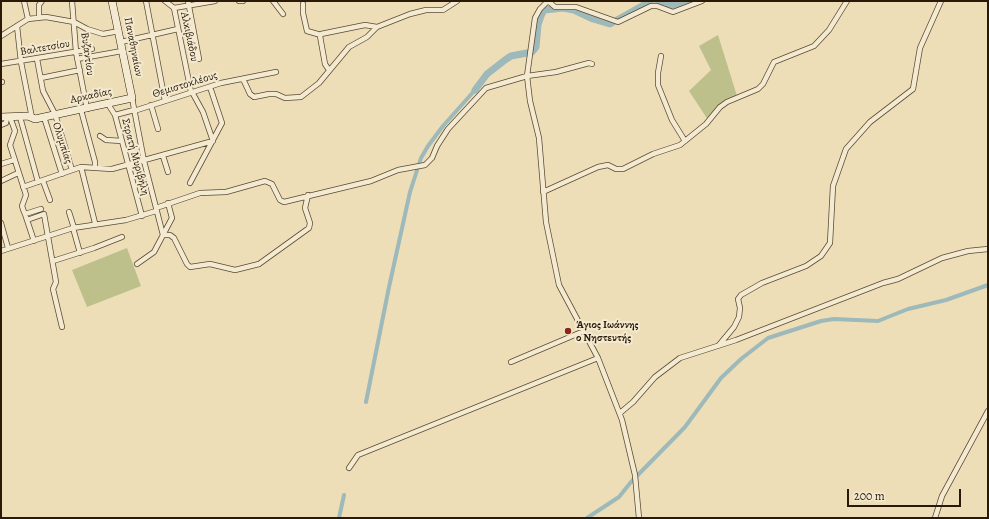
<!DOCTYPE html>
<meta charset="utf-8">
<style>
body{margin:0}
#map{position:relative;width:989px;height:519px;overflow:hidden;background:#eddeb8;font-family:Alegreya,serif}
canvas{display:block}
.frame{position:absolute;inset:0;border:2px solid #291906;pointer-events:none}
.scale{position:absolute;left:847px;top:489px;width:114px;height:18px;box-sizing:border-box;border:2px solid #291906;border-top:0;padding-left:5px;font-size:12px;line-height:14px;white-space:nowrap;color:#291906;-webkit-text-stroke:3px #f3ead1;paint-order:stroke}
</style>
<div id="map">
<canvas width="989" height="519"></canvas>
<div class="frame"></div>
<div class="scale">200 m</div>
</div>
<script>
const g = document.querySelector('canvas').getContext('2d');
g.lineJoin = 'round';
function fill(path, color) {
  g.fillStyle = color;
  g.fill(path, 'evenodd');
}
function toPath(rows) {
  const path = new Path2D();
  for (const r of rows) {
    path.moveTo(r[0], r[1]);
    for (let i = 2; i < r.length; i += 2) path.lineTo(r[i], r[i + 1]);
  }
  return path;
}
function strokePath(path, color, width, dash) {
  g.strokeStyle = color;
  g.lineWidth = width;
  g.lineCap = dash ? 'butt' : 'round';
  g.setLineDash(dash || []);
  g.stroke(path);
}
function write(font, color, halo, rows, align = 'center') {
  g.font = font + ' Alegreya,serif';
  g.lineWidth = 4;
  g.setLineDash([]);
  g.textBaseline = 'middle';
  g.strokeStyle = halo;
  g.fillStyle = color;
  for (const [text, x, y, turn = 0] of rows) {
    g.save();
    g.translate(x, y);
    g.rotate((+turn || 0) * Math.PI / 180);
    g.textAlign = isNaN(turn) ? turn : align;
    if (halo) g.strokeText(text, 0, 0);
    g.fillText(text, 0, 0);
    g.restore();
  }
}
fill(toPath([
 [718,35,737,96,723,102,708,120,689,91,711,70,699,46],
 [127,248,141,286,87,307,72,270]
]), '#bdc08b');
strokePath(toPath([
 [366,402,389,287,410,192,421,158,428,146,443,126,475,90],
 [339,518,344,495],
 [587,518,619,497,631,482,685,427,721,378,741,359,768,338,821,321,834,319,878,321,908,309,946,300,988,285]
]), '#9eb9ba', 4);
strokePath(toPath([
 [658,1,669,6,691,1],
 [475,90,487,74,505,60,511,56,532,52,536,47,538,25,541,16,544,10,563,8,574,10,593,19,610,24,651,1]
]), '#9eb9ba', 7);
const street = toPath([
 [24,1,28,19],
 [72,1,76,52,87,109],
 [146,1,165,101],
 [165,1,174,8,215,1],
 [188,1,199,59],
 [239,1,243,1],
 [273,1,283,14],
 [548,1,540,9,535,18,527,76,530,101,539,138,546,222,559,285,598,358,622,420,635,475,639,518],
 [548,1,555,7,576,7,618,22,651,6,657,6,673,12,702,1],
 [303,4,303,13,307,31,321,35],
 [174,8,191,92],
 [39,18,39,5,42,1],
 [17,26,21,62,32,118],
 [1,36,28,19,46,17,74,22,87,29,103,34,119,31],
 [121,42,178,29],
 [661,56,658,73,658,85,672,120,685,141],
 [37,59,43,91,55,114,72,170],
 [77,59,122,51],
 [1,64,92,49],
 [329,70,325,64,320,36,321,34,365,25,377,27],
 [41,78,80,70],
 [242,79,244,81,250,94,254,97,269,94,276,94,285,98,301,97,319,83,349,47,367,37,377,27,410,14,426,10,443,10,457,1],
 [1,82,2,82],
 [132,98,144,161,163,235,170,235,174,238,187,264,190,267,210,264,235,270,259,264,309,228,310,223,305,208,308,195],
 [108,104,115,115,142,216],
 [151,105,158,129],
 [81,110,95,162,95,167],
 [134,111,221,83,276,72],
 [115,115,134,110],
 [10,117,15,131,10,145,26,195,22,206,24,212,25,214,41,209],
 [20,117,38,182],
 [44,117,62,174],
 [1,125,6,123,7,117],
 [100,136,106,140,122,141],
 [163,156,168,172],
 [1,164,14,160],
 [81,167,95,223],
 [1,181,18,173],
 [43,181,50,200],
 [190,183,222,123,210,87],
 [23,187,81,167,112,169,213,141,203,112,192,92],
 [543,192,598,167,608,165,616,169,623,169,653,154,680,145,706,124,720,107,727,102,758,89,763,84,774,62,814,46,829,30,847,1],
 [156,208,200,193,226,192,265,181,272,184,280,200,284,202,371,181,398,170,425,165,432,158,437,146,448,129,486,88,527,76,556,72,589,63,592,64],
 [69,212,74,228],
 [25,214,27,220,44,214,56,282,53,289,62,327],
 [27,220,34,241],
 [1,223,8,248],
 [73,228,80,253],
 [1,251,73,228,126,220,156,211],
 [53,261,94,248,122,237],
 [137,264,154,252,172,218,168,203],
 [719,345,734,327,739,317,740,308,738,299,741,295,762,283,806,266,821,256,830,243,833,186,846,149,870,122,913,89,920,48,941,1],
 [511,362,584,331],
 [620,413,633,402,655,377,680,358,736,340,883,283,898,279,942,258,968,251,988,249],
 [349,468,358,455,598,358],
 [935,518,942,496,988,411]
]);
const secondary = toPath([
 [1,117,28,116,35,119,132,98,112,1]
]);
strokePath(street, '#5a4a32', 6);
strokePath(secondary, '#291906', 8);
strokePath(street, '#f3ead1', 4.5);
strokePath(secondary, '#f3ead1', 7);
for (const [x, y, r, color] of [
 [568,331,4,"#8f2418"]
]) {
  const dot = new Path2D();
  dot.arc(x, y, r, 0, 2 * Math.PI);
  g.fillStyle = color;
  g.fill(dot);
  strokePath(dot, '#f3ead1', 1.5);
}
write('11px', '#291906', '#f3ead1', [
 ["Αλκιβιάδου",189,37,78],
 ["Παναθηναίων",133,47,79],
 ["Βαλτετσίου",45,48,-10],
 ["Βυζαντίου",87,54,82],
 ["Θεμιστοκλέους",185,85,-17],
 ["Αρκαδίας",91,96,-12],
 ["Ολυμπίας",62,143,72],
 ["Στρατή Μυριβήλη",135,157,75]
]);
write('bold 11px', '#291906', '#f3ead1', [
 ["Άγιος Ιωάννης",576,325],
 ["ο Νηστευτής",576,338]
], 'left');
</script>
